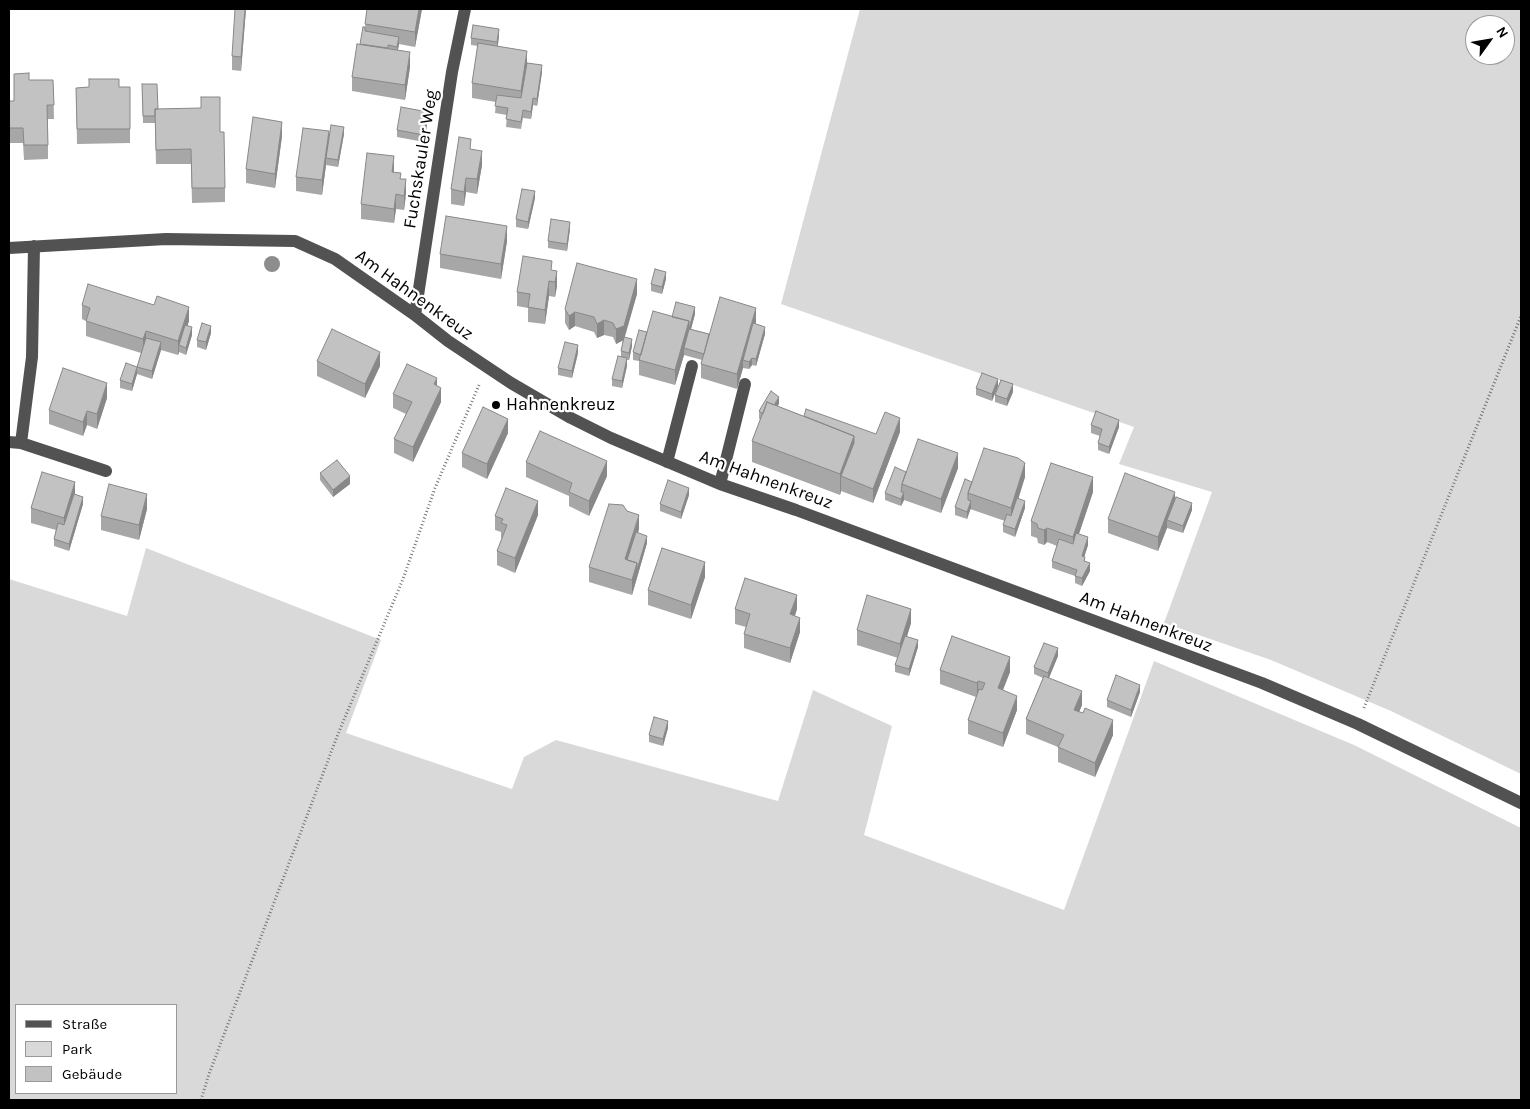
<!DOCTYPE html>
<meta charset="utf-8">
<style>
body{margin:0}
#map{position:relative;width:1530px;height:1109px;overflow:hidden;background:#fff;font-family:Karla,sans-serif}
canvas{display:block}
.frame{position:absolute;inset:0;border:10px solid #000;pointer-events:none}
.legend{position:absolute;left:15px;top:1004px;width:162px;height:90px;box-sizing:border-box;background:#fff;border:1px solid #999;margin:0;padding:6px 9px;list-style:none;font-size:15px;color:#000}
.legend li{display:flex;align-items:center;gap:10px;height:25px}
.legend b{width:25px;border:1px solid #999}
.north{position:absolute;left:1465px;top:15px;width:50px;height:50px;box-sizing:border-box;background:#fff;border:1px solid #999;border-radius:50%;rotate:58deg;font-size:14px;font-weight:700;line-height:20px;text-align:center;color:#000}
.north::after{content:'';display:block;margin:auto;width:18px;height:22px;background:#000;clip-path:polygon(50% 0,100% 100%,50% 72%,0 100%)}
</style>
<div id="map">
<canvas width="1530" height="1109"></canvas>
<div class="frame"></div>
<ul class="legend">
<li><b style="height:6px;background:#525252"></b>Straße</li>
<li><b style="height:14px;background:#d9d9d9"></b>Park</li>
<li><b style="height:14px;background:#c2c2c2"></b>Gebäude</li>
</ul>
<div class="north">N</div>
</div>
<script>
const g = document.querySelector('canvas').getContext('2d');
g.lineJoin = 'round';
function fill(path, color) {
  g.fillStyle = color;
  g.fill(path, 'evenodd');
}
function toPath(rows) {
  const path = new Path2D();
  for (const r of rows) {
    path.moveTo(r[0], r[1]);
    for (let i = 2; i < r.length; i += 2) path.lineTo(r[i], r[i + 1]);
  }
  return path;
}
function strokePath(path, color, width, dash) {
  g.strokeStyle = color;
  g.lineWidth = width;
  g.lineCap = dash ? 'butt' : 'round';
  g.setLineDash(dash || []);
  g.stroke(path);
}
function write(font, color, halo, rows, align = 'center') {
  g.font = font + ' Karla,sans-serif';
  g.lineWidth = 4.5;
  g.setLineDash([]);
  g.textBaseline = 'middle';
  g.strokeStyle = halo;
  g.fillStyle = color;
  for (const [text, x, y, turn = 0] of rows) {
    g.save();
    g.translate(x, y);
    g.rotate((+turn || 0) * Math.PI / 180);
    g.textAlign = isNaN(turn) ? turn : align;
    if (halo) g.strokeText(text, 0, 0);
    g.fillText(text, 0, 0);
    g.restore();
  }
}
fill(toPath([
 [860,9,1521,9,1521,774,1391,711,1271,660,1164,623,1212,492,1119,464,1134,427,781,304],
 [1475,25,1505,25,1505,55,1475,55],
 [146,548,381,640,346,733,512,789,524,757,556,740,778,801,813,690,892,726,864,835,1064,910,1154,661,1354,745,1521,828,1521,1100,9,1100,9,579,127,616],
 [16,1005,176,1005,176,1093,16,1093]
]), '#d9d9d9');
strokePath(toPath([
 [1364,708,1521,316],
 [201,1100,209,1074,338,734,403,579,435,488,479,385]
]), '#747474', 3, [1, 2.5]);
strokePath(toPath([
 [9,248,166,239,295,241,335,259,415,315,448,341,511,383,571,418,611,438,720,484,796,510,1262,683,1358,724,1521,803],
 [415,315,452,72,465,9],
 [9,442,21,443,106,471],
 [21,443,32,357,34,246],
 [667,462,692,366],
 [720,484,745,384]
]), '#525252', 12);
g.fillStyle = '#8d8d8d';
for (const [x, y] of [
 [272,264]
]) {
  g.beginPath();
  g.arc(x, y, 8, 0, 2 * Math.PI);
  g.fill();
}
fill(toPath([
 [246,9,241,71,232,70,232,56],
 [367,9,422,9,415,47,399,44,398,50,410,67,405,100,352,91,352,77,365,27],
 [499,36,498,46,527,63,542,72,537,106,533,105,531,119,523,118,521,129,506,127,507,115,495,113,496,102,472,98,472,83,478,46,471,45,471,38],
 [29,80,53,80,54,119,48,119,48,159,24,160,23,143,9,143,9,101,14,101],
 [142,84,158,109,220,132,225,188,225,202,192,203,191,164,156,164,155,123,143,123],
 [130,87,130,143,77,144,76,88],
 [428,119,424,142,397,137,397,130],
 [344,134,338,167,326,165,322,195,296,191,296,177,329,140],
 [282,136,275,188,246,183,246,169],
 [471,149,482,165,477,194,466,192,464,206,451,204,451,189],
 [394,173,401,179,406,194,404,210,396,209,394,223,361,219,361,204],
 [535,198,528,229,516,227,516,219],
 [570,229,567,251,548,248,548,241],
 [507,241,501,279,440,268,440,254],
 [552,270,557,286,555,297,549,296,545,324,528,322,528,308,517,306,517,292],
 [666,279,662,294,651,291,651,284],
 [637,294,624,337,632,346,629,360,627,360,627,366,622,388,612,386,612,379,621,356,621,351,623,340,616,344,613,337,604,335,597,338,594,332,575,326,569,330,565,323,565,309],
 [82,305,189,321,187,326,192,335,186,355,179,352,178,355,161,350,152,379,137,374,132,391,120,388,120,380,137,367,141,353,86,336,86,321,82,319],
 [695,314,691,329,709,334,756,322,755,324,765,334,756,366,752,365,749,369,743,368,737,389,701,378,701,364,702,360,684,355,675,385,639,375,639,361,633,360,633,352,647,332,672,317],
 [211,333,206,350,197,347,197,340],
 [578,353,572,378,558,375,558,368],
 [317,361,380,366,365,398,317,376],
 [437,386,441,402,413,462,394,453,394,439,406,414,393,408,393,394],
 [998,386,992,401,976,395,976,388],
 [1013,392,1007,406,995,402,995,395],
 [107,398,97,429,87,425,83,436,49,424,49,410],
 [779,404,777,406,804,416,876,434,900,432,873,503,841,491,840,495,752,462,752,441,760,420,759,418,759,411],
 [1091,425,1119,427,1109,454,1098,450,1098,443,1100,436,1091,433],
 [508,433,487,479,462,467,462,453],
 [526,462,607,476,589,516,569,506,569,496,526,477],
 [958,468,941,513,904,500,901,506,885,500,885,493,906,472],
 [320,473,350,484,333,497,320,480],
 [1025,477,1018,498,1025,508,1015,537,1003,532,1003,525,1005,521,970,509,967,519,955,515,955,507,972,482],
 [1093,492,1079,534,1088,545,1084,557,1085,562,1090,571,1082,586,1075,583,1075,576,1052,568,1052,561,1057,546,1047,542,1044,545,1038,543,1037,538,1031,536,1031,521],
 [75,495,83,504,69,551,54,546,54,539,56,530,31,523,31,508],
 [689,495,681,519,660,511,660,504],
 [1175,499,1192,510,1183,533,1167,528,1158,551,1108,533,1108,519],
 [147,509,139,540,101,530,101,516],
 [538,515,515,573,497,565,497,551,502,538,501,538,501,532,495,530,495,516],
 [639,529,638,533,647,543,632,595,589,582,589,567],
 [705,577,691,619,648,605,648,590],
 [735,609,797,609,795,616,800,632,790,663,744,648,744,634,746,627,735,624],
 [911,623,907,636,918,647,909,676,895,672,895,665,898,658,857,645,857,630],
 [1058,656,1049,678,1082,705,1079,712,1113,735,1095,777,1058,762,1058,747,1026,734,1026,719,1043,678,1034,674,1034,667],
 [940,670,1010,672,1003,690,1017,710,1003,747,968,734,968,720,976,697,940,684],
 [1140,692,1131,717,1107,707,1107,700],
 [668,728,663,746,649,742,649,735]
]), '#a7a7a7');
fill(toPath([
 [245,9,246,9,241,71,241,57],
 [419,9,422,9,415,47,415,32],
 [499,29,499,36,497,49,497,42],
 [399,37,399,44,397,54,397,47],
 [527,51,527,65,521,106,521,91],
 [410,52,410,67,405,100,405,85],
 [542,65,542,72,537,106,537,99],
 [533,98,533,105,531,119,531,112],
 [428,112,428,119,424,142,424,135],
 [282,122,282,136,275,188,275,174],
 [344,127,344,134,338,167,338,160],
 [329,131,329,146,326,158,326,165,322,195,322,180],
 [482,151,482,165,477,194,477,179],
 [394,156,394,171,392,187,392,172],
 [466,178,466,192,464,206,464,192],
 [406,179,406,194,404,210,404,196],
 [535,191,535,198,528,229,528,222],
 [396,194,396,209,394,223,394,209],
 [570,222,570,229,567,251,567,244],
 [507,226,507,241,501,279,501,264],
 [557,271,557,286,555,297,555,282],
 [666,272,666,279,662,294,662,287],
 [637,279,637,294,624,340,616,344,616,329],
 [549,281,549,296,545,324,545,310],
 [189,307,189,321,181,346,179,345,179,352,178,355,178,341],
 [695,307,695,314,686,348,684,348,684,355,675,385,675,370,689,321],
 [756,308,756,322,745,361,743,360,743,368,737,389,737,374],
 [575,312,575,326,569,330,569,316],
 [604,320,604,335,597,338,597,324],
 [211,326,211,333,206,350,206,342],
 [192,327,192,335,186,355,186,348],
 [765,327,765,334,756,366,756,359],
 [146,331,146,345,143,354,143,339],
 [632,339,632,346,629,360,629,353],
 [161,342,161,350,152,379,152,371],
 [578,345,578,353,572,378,572,371],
 [380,352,380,366,365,398,365,384],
 [627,358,627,366,622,388,622,381],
 [752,358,752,365,749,369,749,362],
 [137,367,137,374,132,391,132,384],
 [437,378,437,392,434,384],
 [998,379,998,386,992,401,992,394],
 [107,383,107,398,97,429,97,414],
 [1013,384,1013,392,1007,406,1007,399],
 [441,388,441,402,413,462,413,447],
 [779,397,779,404,767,424,767,416],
 [87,411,87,425,83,436,83,422],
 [900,418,900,432,873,503,873,489],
 [508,419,508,433,487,479,487,464],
 [1119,420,1119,427,1109,454,1109,447],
 [854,436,854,457,841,476,841,491,840,495,840,474],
 [958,453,958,468,941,513,941,499],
 [607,461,607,476,589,516,589,501],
 [1025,463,1025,477,1011,523,1011,508],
 [350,476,350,484,333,497,333,490],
 [1093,477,1093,492,1073,551,1073,537],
 [75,482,75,496,64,532,64,518],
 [689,488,689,495,681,519,681,512],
 [904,492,904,500,901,506,901,499],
 [1175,492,1175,506,1167,520,1167,528,1158,551,1158,537],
 [147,494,147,509,139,540,139,525],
 [83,497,83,504,69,551,69,544],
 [538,501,538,515,515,573,515,558],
 [971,501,971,508,967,519,967,512],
 [1025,501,1025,508,1015,537,1015,529],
 [1192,503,1192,510,1183,533,1183,526],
 [639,515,639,529,627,567,625,559],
 [1047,528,1047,542,1044,545,1044,530],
 [647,536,647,543,632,595,632,580,637,563],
 [1088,537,1088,545,1082,564,1082,556],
 [705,562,705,577,691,619,691,605],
 [1090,563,1090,571,1082,586,1082,578],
 [797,595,797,609,790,629,790,614],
 [911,609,911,623,900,659,900,644],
 [800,618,800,632,790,663,790,648],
 [918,640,918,647,909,676,909,669],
 [1058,648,1058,656,1048,680,1048,673],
 [1010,657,1010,672,998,702,998,688],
 [978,681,978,695,977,698,977,683],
 [1140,685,1140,692,1131,717,1131,710],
 [1082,691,1082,705,1074,724,1074,710],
 [1017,696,1017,710,1003,747,1003,733],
 [1113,720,1113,735,1095,777,1095,763],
 [668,721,668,728,663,746,663,739]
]), '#888');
const building = toPath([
 [235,9,245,9,241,57,232,56,235,9],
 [367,9,419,9,415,32,365,24,367,9],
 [473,25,499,29,497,42,471,38,473,25],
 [363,27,365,27,365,31,399,37,397,47,388,45,388,48,360,44,363,27],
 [478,43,527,51,521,91,472,83,478,43],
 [357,44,410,52,405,85,352,77,357,44],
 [527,63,542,65,537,99,533,98,531,112,523,110,521,122,506,119,508,108,495,106,497,95,521,98,527,63],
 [29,73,29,80,53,80,54,105,47,105,48,145,24,145,23,128,9,128,9,101,14,101,14,74,29,73],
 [89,79,119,79,119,87,130,87,130,129,77,129,76,88,89,87,89,79],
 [142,84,157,84,158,109,155,109,155,116,143,116,142,84],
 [201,97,220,97,220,132,224,132,225,188,192,188,191,149,156,150,155,109,201,108,201,97],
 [401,107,428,112,424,135,397,130,401,107],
 [253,117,282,122,275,174,246,169,253,117],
 [331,125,344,127,338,160,326,158,331,125],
 [303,128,329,131,322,180,296,177,303,128],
 [459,137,471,139,470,149,482,151,477,179,466,178,464,192,451,189,459,137],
 [367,153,394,156,392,172,401,173,400,179,406,179,404,196,396,194,394,209,361,204,367,153],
 [522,189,535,191,528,222,516,219,522,189],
 [446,216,507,226,501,264,440,254,446,216],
 [551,219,570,222,567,244,548,241,551,219],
 [523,256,552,261,551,270,557,271,555,282,549,281,545,310,528,307,530,294,517,292,523,256],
 [577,263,637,279,624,326,616,329,613,323,604,320,597,324,594,317,575,312,569,316,565,309,577,263],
 [655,269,666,272,662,287,651,284,655,269],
 [88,284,154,305,157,296,189,307,178,341,146,331,143,339,86,321,90,308,82,305,88,284],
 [720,297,756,308,737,374,701,364,720,297],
 [676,302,695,307,689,329,689,321,672,317,676,302],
 [653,311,689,321,675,370,639,360,653,311],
 [202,323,211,326,206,342,197,340,202,323],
 [753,323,765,327,756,359,752,358,749,362,743,360,753,323],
 [185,325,192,327,186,348,179,345,185,325],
 [332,329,380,352,365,384,317,361,332,329],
 [689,329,709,334,704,354,684,348,689,329],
 [639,330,647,332,641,355,633,352,639,330],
 [624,337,632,339,629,353,621,351,624,337],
 [146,338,161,342,152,371,137,367,146,338],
 [565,342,578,345,572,371,558,368,565,342],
 [618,356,627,358,622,381,612,379,618,356],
 [126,363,137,367,132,384,120,380,126,363],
 [407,364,437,378,434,384,441,388,413,447,394,439,412,402,393,394,407,364],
 [63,368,107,383,97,414,87,411,83,422,49,410,63,368],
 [982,373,998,379,992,394,976,388,982,373],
 [1001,380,1013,384,1007,399,995,395,1001,380],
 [771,391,779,397,774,405,767,402,763,414,759,411,771,391],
 [767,402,854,436,840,474,752,441,767,402],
 [483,407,508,419,487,464,462,453,483,407],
 [806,409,876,434,885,412,900,418,873,489,841,476,854,443,854,436,804,416,806,409],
 [1096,411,1119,420,1109,447,1098,443,1102,429,1091,425,1096,411],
 [540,431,607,461,589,501,569,492,572,483,526,462,540,431],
 [918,439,958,453,941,499,902,484,918,439],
 [984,448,1018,458,1025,463,1011,508,968,493,984,448],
 [337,460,350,476,333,490,320,473,337,460],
 [1051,463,1093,477,1073,537,1047,528,1044,530,1038,528,1037,524,1031,521,1051,463],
 [895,467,906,472,902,484,901,492,904,492,901,499,885,493,895,467],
 [42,472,75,482,64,518,31,508,42,472],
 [1125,473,1175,492,1158,537,1108,519,1125,473],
 [965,479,972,482,968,493,968,500,971,501,967,512,955,507,965,479],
 [668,480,689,488,681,512,660,504,668,480],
 [109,484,147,494,139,525,101,516,109,484],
 [506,488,538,501,515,558,497,551,507,525,501,523,503,519,495,516,506,488],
 [74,494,83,497,69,544,54,539,58,523,64,525,74,494],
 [1176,497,1192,503,1183,526,1167,520,1176,497],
 [1017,498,1025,501,1015,529,1003,525,1007,514,1011,516,1017,498],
 [609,504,623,505,627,511,639,515,625,559,637,563,632,580,589,567,609,504],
 [636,532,647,536,637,570,637,563,627,560,636,532],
 [1076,533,1088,537,1082,556,1085,557,1084,561,1090,563,1082,578,1075,576,1077,570,1052,561,1059,539,1073,544,1076,533],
 [662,548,705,562,691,605,648,590,662,548],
 [745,578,797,595,790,614,800,618,790,648,744,634,750,614,735,609,745,578],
 [867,595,911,609,900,644,857,630,867,595],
 [905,636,918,640,909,669,895,665,905,636],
 [952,636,1010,657,998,688,1017,696,1003,733,968,720,979,689,982,690,985,683,978,681,977,683,940,670,952,636],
 [1044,643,1058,648,1048,673,1034,667,1044,643],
 [1116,675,1140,685,1131,710,1107,700,1116,675],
 [1044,676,1082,691,1074,710,1083,713,1085,708,1113,720,1095,763,1058,747,1064,735,1026,719,1044,676],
 [654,717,668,721,663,739,649,735,654,717]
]);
fill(building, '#c2c2c2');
strokePath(building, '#888', 1);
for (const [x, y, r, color] of [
 [496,405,5,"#000"]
]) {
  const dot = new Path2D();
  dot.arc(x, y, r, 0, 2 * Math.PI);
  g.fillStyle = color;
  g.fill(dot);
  strokePath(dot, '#fff', 2);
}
write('18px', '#000', '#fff', [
 ["Fuchskauler Weg",421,159,-81],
 ["Am Hahnenkreuz",414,295,36],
 ["Am Hahnenkreuz",766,480,20],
 ["Am Hahnenkreuz",1146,622,21]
]);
write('18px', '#000', '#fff', [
 ["Hahnenkreuz",506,405]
], 'left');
</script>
